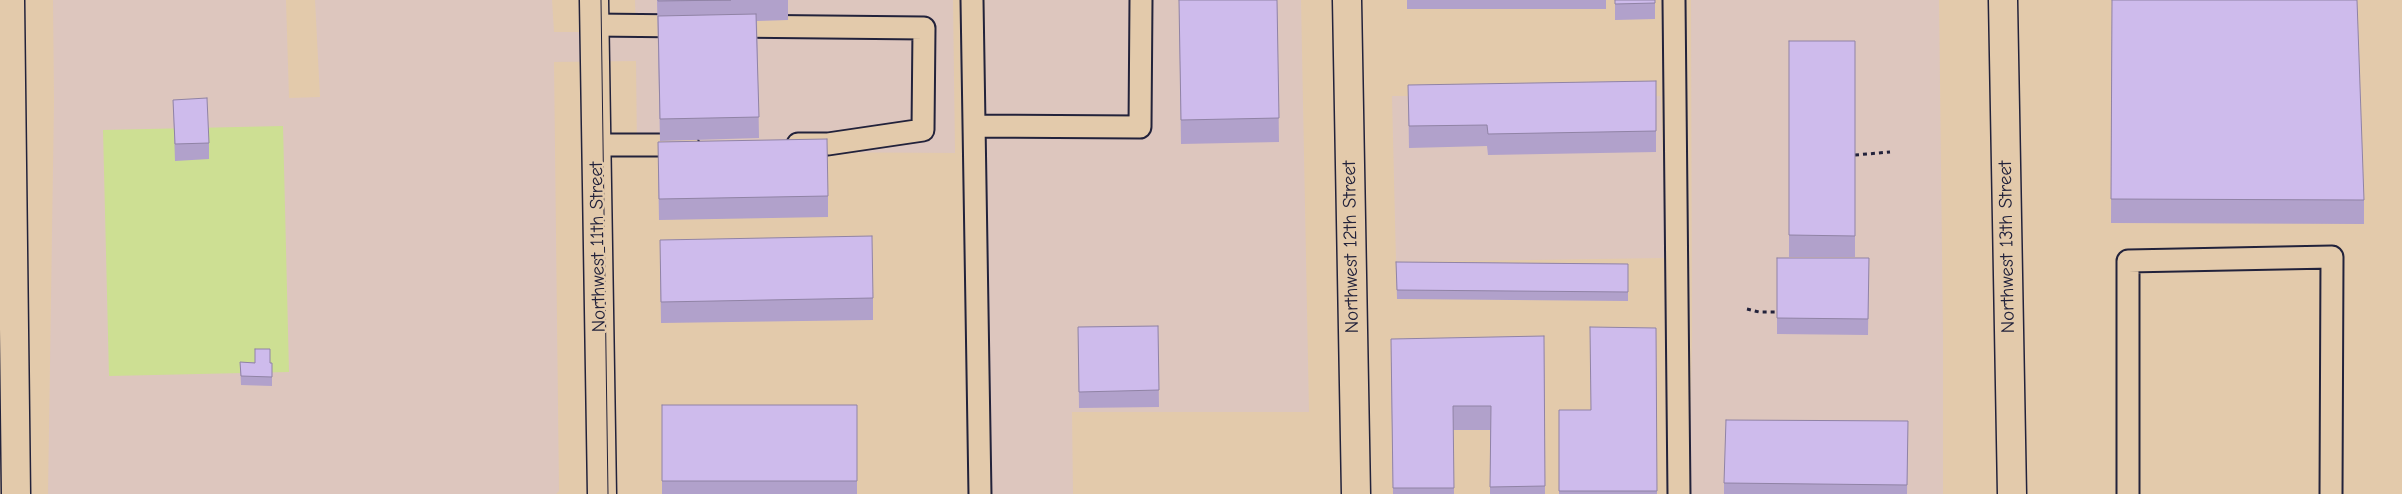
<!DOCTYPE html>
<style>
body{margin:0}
canvas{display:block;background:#e3caab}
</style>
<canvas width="2402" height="494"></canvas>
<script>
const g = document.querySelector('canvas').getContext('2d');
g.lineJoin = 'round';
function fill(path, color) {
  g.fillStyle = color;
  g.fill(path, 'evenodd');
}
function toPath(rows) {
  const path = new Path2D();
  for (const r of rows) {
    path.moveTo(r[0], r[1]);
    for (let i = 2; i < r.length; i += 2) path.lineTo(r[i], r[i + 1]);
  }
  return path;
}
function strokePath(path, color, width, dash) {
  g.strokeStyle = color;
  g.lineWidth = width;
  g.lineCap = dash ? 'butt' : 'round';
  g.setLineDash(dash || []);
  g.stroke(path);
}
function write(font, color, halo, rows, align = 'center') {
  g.font = font + ' "Comic Neue",sans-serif';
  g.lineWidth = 5;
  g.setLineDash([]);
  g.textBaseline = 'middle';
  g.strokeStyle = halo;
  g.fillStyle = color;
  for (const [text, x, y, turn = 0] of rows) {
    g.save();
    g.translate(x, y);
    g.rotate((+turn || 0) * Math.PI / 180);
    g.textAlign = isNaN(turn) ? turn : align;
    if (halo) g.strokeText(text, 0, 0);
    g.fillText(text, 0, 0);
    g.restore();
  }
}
fill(toPath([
 [53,0,286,0,289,98,320,97,315,0,552,0,554,32,636,32,635,0,953,0,955,153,637,151,636,61,554,62,559,491,556,494,48,494,54,102],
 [985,0,1301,0,1309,412,1072,412,1073,494,992,494,987,329],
 [1691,0,1939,0,1943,335,1943,494,1689,494,1692,335],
 [1392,96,1661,96,1665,258,1396,262]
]), '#ddc6be');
fill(toPath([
 [283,126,289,372,109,376,103,130]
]), '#cddf93');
const service = toPath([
 [972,0,980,494],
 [1674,0,1679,494],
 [594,25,687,26],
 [727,26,924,28,923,130,828,144,798,144],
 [974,126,1140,127,1141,0],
 [597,145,688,145],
 [2128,494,2128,261,2332,257,2331,494]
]);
const minor = toPath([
 [10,0,16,494],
 [594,0,602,494],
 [1347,0,1356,494]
]);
const secondary = toPath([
 [2003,0,2012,494]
]);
strokePath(service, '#22223b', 25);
strokePath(minor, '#22223b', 31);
strokePath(secondary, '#22223b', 31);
strokePath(toPath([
 [1855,155,1890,152],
 [1747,309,1759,312,1777,312]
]), '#22223b', 3, [4, 4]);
strokePath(service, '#e3caab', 21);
strokePath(minor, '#e3caab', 28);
strokePath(secondary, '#e3caab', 28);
strokePath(toPath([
 [601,0,608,494]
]), '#22223b', 1);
fill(toPath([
 [657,0,788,0,788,20,757,21,759,138,660,141],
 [1179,0,1277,0,1279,142,1181,144],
 [1407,0,1606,0,1606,9,1407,9],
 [1615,0,1655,0,1655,19,1615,20],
 [2112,0,2364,200,2364,224,2111,223],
 [1789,41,1855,41,1855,257,1789,257],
 [1408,85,1656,131,1656,152,1488,155,1487,146,1409,148],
 [173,100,209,143,209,159,175,161],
 [658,163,828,196,828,217,659,220],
 [1777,258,1869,258,1868,335,1777,334],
 [660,261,873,298,873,320,661,323],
 [1396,262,1628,264,1628,301,1397,299],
 [1158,326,1159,407,1079,408,1078,327],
 [1544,336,1545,494,1490,494,1490,430,1453,430,1454,494,1393,494,1391,363],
 [240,362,270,363,272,377,272,386,241,385],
 [662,405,857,405,857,494,662,494],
 [1559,410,1657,491,1657,494,1559,494],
 [1908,421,1907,494,1724,494,1724,483]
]), '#b1a1cb');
const building = toPath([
 [658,0,731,0,658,1,658,0],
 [1179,0,1277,0,1279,118,1181,120,1179,0],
 [1615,0,1655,0,1655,3,1615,4,1615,0],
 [2112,0,2357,0,2364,200,2111,199,2112,0],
 [756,14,759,117,660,119,658,16,756,14],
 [1789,41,1855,41,1855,236,1789,235,1789,41],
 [1656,81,1656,131,1488,134,1487,125,1409,126,1408,85,1656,81],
 [207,98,209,143,175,144,173,100,207,98],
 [827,139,828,196,659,199,658,142,827,139],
 [872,236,873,298,661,302,660,240,872,236],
 [1777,258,1869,258,1868,319,1777,318,1777,258],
 [1396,262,1628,264,1628,292,1397,290,1396,262],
 [1158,326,1159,390,1079,392,1078,327,1158,326],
 [1590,327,1656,328,1657,491,1559,491,1559,410,1591,410,1590,327],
 [1544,336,1545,486,1490,487,1491,406,1453,406,1454,488,1393,488,1391,339,1544,336],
 [255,349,270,349,270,363,272,363,272,377,241,376,240,362,255,363,255,349],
 [662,405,857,405,857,481,662,481,662,405],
 [1726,420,1908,421,1907,485,1724,483,1726,420]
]);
fill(building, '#cebbec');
strokePath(building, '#9083a5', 1);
write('19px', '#22223b', '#e3caab', [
 ["Northwest 11th Street",598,247,-91],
 ["Northwest 12th Street",1351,247,-91],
 ["Northwest 13th Street",2007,247,-91]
]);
</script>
